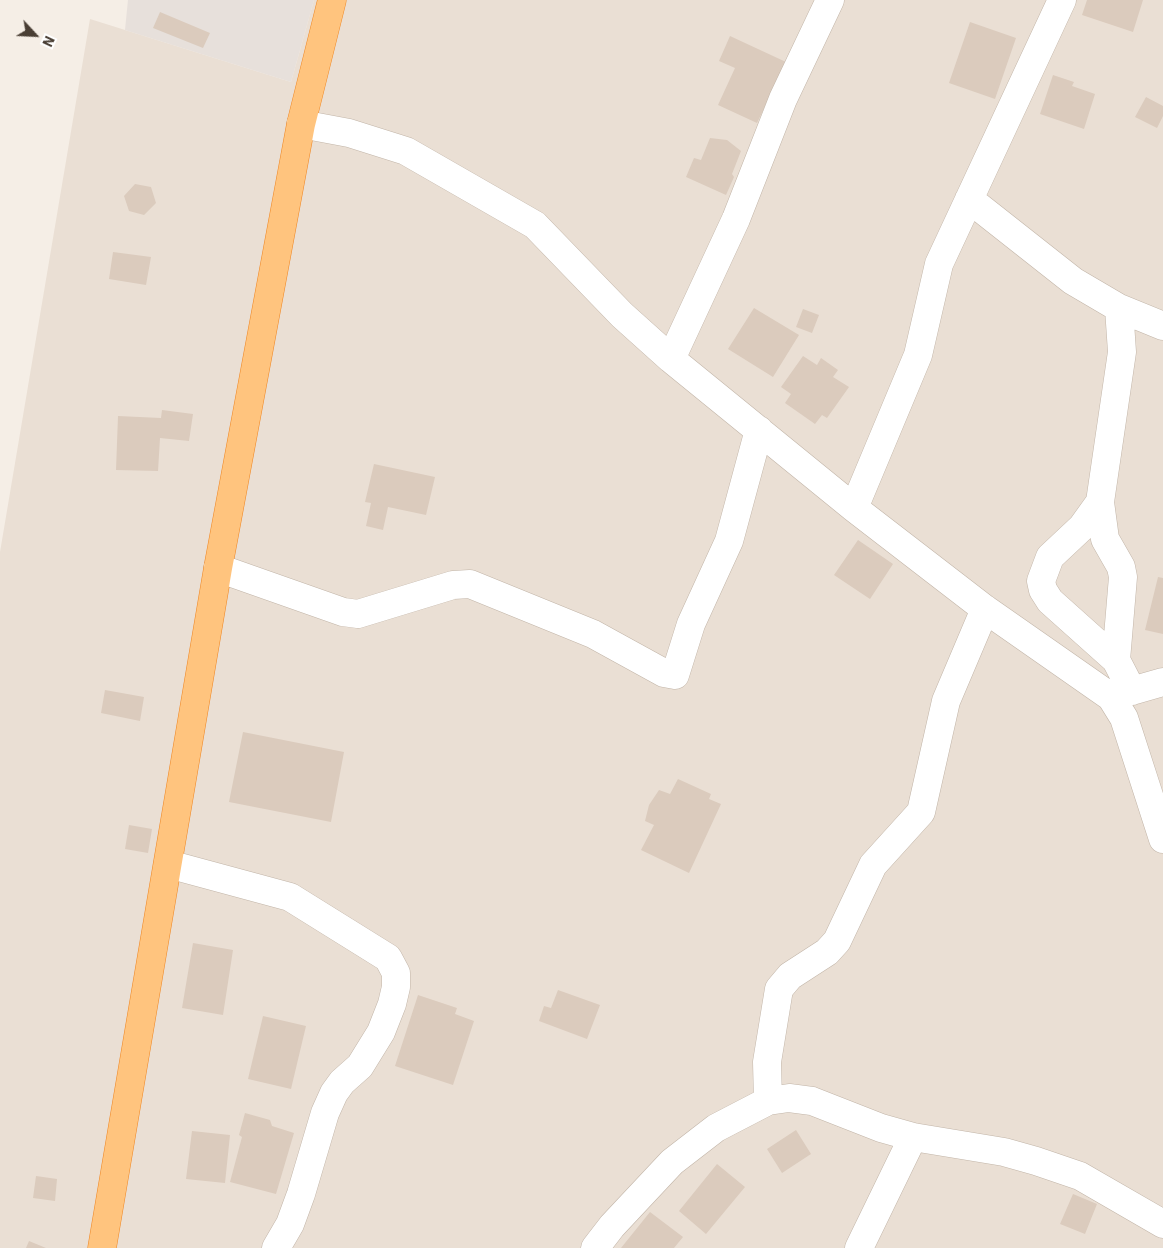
<!DOCTYPE html>
<style>
body{margin:0}
#map{position:relative;width:1163px;height:1248px;overflow:hidden;background:#f5eee6;font-family:"IBM Plex Sans",sans-serif}
canvas{display:block}
.north{position:absolute;left:10px;top:10px;width:50px;height:50px;-webkit-text-stroke:4px #fff;paint-order:stroke;rotate:115deg;font-size:14px;font-weight:700;line-height:20px;text-align:center;color:#493e34}
.north::after{content:'';display:block;margin:auto;width:18px;height:22px;background:#493e34;clip-path:polygon(50% 0,100% 100%,50% 72%,0 100%)}
</style>
<div id="map">
<canvas width="1163" height="1248"></canvas>
<div class="north">N</div>
</div>
<script>
const g = document.querySelector('canvas').getContext('2d');
g.lineJoin = 'round';
function fill(path, color) {
  g.fillStyle = color;
  g.fill(path, 'evenodd');
}
function toPath(rows) {
  const path = new Path2D();
  for (const r of rows) {
    path.moveTo(r[0], r[1]);
    for (let i = 2; i < r.length; i += 2) path.lineTo(r[i], r[i + 1]);
  }
  return path;
}
function strokePath(path, color, width, dash) {
  g.strokeStyle = color;
  g.lineWidth = width;
  g.lineCap = dash ? 'butt' : 'round';
  g.setLineDash(dash || []);
  g.stroke(path);
}
fill(toPath([
 [314,0,1163,0,1163,1248,0,1248,0,552,90,19,291,82]
]), '#eadfd4');
fill(toPath([
 [128,0,314,0,291,82,125,30]
]), '#e7e0db');
fill(toPath([
 [1087,0,1143,0,1133,32,1082,15],
 [160,12,210,33,203,48,153,28],
 [970,22,1016,38,995,99,949,83],
 [730,36,786,62,757,123,718,105,735,68,719,61],
 [1053,75,1074,82,1072,86,1095,94,1084,129,1040,114],
 [1146,97,1163,106,1163,116,1157,128,1135,117],
 [710,138,727,140,741,151,732,174,734,177,726,195,686,177,694,158,701,160],
 [135,184,151,187,156,203,144,215,129,211,124,196],
 [113,252,151,257,146,285,109,279],
 [754,308,799,335,773,377,728,349],
 [803,309,819,315,812,333,796,327],
 [803,356,817,365,821,358,838,370,833,377,849,387,827,418,822,415,815,424,785,403,791,394,781,387],
 [162,410,193,414,189,441,160,438,158,471,116,470,118,416,161,418],
 [374,464,435,477,426,515,388,507,383,530,366,526,371,503,365,502],
 [858,540,893,564,870,599,834,575],
 [1158,577,1163,578,1163,634,1145,630],
 [105,690,144,697,140,721,101,713],
 [243,732,344,752,331,822,229,802],
 [678,779,711,794,709,799,721,804,689,873,641,850,654,825,645,821,649,805,659,790,670,794],
 [129,825,152,829,148,853,125,849],
 [193,943,233,950,223,1015,182,1008],
 [558,990,600,1005,587,1039,539,1021,544,1006,551,1008],
 [418,995,457,1008,455,1014,474,1021,453,1085,395,1066],
 [263,1016,306,1026,291,1089,248,1079],
 [245,1113,270,1120,272,1126,294,1133,276,1194,230,1182,242,1137,239,1135],
 [796,1130,811,1154,782,1173,767,1149],
 [192,1131,230,1135,225,1183,186,1179],
 [717,1164,745,1187,706,1234,679,1211],
 [36,1176,57,1179,55,1201,33,1198],
 [1073,1194,1097,1204,1085,1234,1060,1224],
 [650,1212,683,1237,674,1248,621,1248],
 [29,1241,46,1248,26,1248]
]), '#dbcbbd');
const minor = toPath([
 [301,124,349,133,406,151,535,225,622,315,671,359,854,508,985,609,1111,697,1124,718,1163,839],
 [969,199,1073,281,1119,308,1163,326],
 [671,359,736,219,783,99,830,0],
 [1100,502,1082,527,1050,557,1041,581,1043,590,1050,601,1116,660,1132,691],
 [854,508,918,355,939,264,1062,0],
 [218,568,343,612,358,614,453,585,470,584,593,634,664,673,675,675,691,624,729,541,759,430],
 [1116,660,1123,577,1121,567,1105,539,1100,502,1122,352,1119,308],
 [1114,696,1163,682],
 [168,864,290,897,388,958,396,973,396,987,392,1004,381,1032,360,1066,342,1082,334,1093,325,1113,301,1194,290,1224,276,1248],
 [768,1101,767,1062,779,989,790,976,827,952,837,941,873,865,921,812,946,701,985,609],
 [595,1248,612,1226,672,1162,716,1128,768,1101,789,1098,812,1101,881,1128,913,1137,1004,1152,1036,1161,1080,1176,1163,1224],
 [859,1248,913,1137]
]);
const trunk = toPath([
 [102,1248,218,568,301,124,332,0]
]);
strokePath(minor, '#c2b5a8', 29);
strokePath(trunk, '#ef8826', 29);
strokePath(minor, '#fff', 28);
strokePath(trunk, '#ffc47e', 28);
</script>
